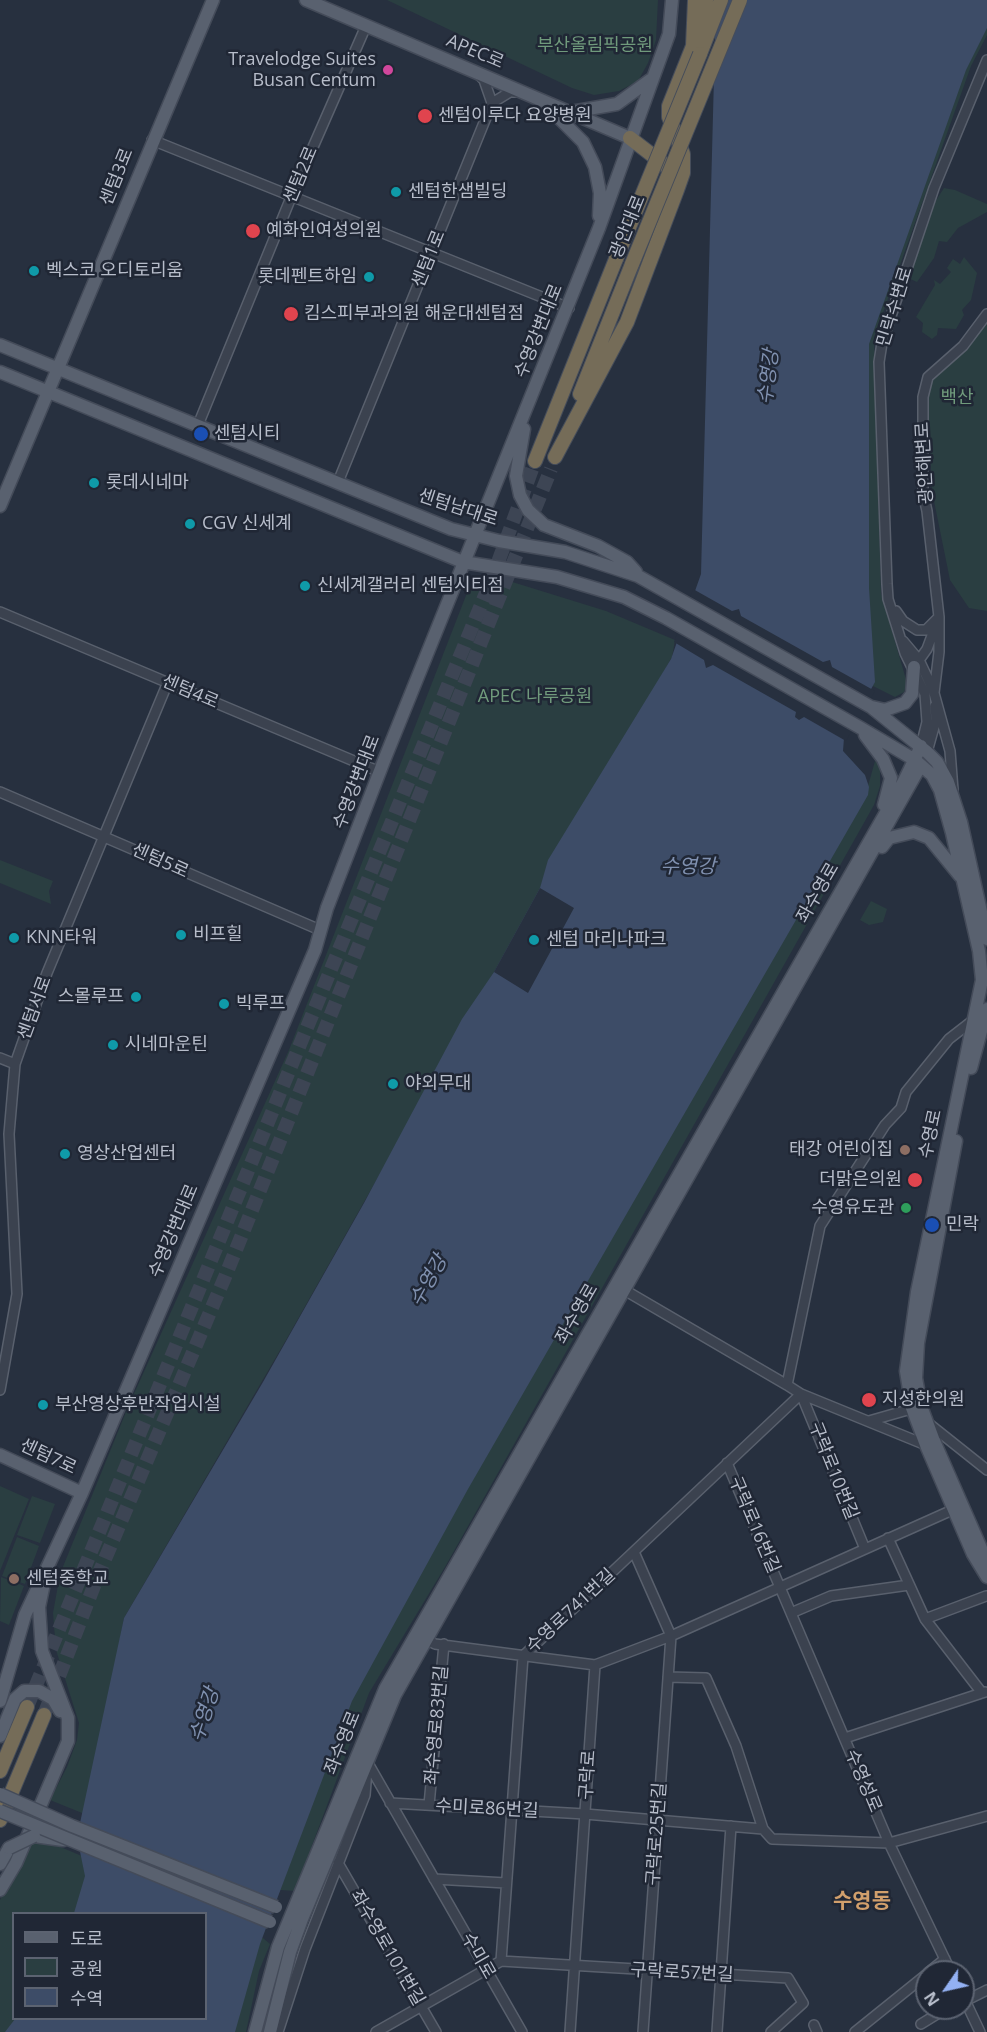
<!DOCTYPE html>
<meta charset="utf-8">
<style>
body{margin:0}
#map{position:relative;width:987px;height:2032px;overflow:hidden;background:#27303f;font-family:"Open Sans","Noto Sans KR",sans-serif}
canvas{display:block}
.legend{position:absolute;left:12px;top:1912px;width:195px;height:108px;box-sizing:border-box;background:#202735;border:2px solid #5c6371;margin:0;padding:8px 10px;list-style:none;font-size:18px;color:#b7bdca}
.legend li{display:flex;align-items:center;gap:12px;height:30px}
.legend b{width:30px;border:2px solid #5c6371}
.north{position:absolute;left:915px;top:1960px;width:60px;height:60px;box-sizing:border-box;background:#202735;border:2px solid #5c6371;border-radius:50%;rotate:236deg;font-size:16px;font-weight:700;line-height:24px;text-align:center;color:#b7bdca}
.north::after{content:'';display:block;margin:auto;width:21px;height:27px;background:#93b1f3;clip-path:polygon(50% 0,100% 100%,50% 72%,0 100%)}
</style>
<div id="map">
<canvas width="987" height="2032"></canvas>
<ul class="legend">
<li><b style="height:8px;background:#59616f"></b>도로</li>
<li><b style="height:16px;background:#2a3e41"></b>공원</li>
<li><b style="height:16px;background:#3d4c67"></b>수역</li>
</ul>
<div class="north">N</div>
</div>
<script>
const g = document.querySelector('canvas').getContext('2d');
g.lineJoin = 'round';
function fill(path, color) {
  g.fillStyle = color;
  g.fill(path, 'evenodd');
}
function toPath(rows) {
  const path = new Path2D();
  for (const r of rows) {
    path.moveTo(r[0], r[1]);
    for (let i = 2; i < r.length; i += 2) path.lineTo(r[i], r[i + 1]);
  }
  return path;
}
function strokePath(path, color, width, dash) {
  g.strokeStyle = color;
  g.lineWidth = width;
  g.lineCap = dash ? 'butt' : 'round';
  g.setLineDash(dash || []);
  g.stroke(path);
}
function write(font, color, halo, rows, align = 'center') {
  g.font = font + ' "Open Sans","Noto Sans KR",sans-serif';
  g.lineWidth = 5;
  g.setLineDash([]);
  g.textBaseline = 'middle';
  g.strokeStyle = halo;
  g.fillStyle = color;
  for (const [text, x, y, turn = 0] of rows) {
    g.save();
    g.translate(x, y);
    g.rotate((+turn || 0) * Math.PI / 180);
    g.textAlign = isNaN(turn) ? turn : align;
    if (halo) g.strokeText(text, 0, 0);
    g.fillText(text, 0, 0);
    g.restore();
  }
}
fill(toPath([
 [387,0,658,0,656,40,648,63,638,81,619,91,594,95,572,88],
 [987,0,987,35,971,66,874,338,881,593,907,683,904,692,895,697,865,682,859,342],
 [944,188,955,190,987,204,987,212,958,228,947,242,939,241,934,258,917,282,908,278,935,202],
 [964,257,977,273,971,300,962,310,964,315,956,329,938,328,937,335,932,339,922,332,923,323,916,317,935,285,934,280,940,284,951,272,947,268,953,259,960,264],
 [987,321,987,611,969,608,950,580,932,491,927,390,928,383,944,366,966,351],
 [493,576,606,611,675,640,672,657,286,1340,124,1618,87,1815,50,1800,67,1767,77,1740,79,1723,56,1650,53,1613,60,1574,128,1407,289,1050,467,593,473,586],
 [875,761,880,764,880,786,874,805,445,1567,369,1693,295,1891,266,1889,350,1687,866,793],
 [0,860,53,881,49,891,51,904,0,883],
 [871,901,887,909,883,922,869,925,860,920],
 [0,1486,29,1499,0,1571],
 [32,1496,55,1504,40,1543,17,1535],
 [17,1537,39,1546,25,1584,2,1576],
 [1,1577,24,1586,9,1625,0,1621],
 [36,1843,51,1843,250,1927,270,1944,259,1971,246,2032,0,2032,0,1900,27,1845],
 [14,1914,206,1914,206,2018,14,2018]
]), '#2a3e41');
fill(toPath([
 [716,0,987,0,987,28,966,70,869,344,869,588,875,682,844,738,843,751,865,775,869,787,868,795,468,1489,352,1701,260,1944,235,2032,5,2032,15,2019,206,2018,206,1914,74,1913,85,1876,77,1837,124,1618,263,1382,364,1203,462,1019,494,972,540,888,548,860,671,659,701,574]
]), '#3d4c67');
fill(toPath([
 [693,589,732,611,739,609,741,616,823,662,830,660,832,667,875,691,846,741,804,717,799,720,795,717,796,712,713,665,706,668,704,660,674,642],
 [540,888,574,908,528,993,494,972]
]), '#27303f');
strokePath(toPath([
 [27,1707,493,576,535,461],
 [44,1715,99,1573,225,1277,551,469]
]), '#3d4554', 14, [14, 7]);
const minor = toPath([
 [478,74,484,80,492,103],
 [152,140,569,308],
 [198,425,292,195,366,26],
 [338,482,492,103,510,92,518,92],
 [896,611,903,621,917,630,926,630,939,617],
 [0,612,380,772],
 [903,641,919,660,934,692],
 [917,663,927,649,937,622],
 [921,746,927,722,925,694,905,653,888,599,887,584,879,362,882,343,934,188,987,60],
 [927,752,936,720,935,706],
 [953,790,950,751,934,693,939,652,939,617,927,511,923,493,923,397,928,377,963,346,987,314],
 [0,792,320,930],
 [0,1058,15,1064],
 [621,1288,787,1385],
 [0,1390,17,1294,9,1134,15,1064,47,973,168,682],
 [801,1394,865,1549],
 [869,1421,918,1407],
 [928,1423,987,1470],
 [926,1445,801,1394,787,1385,820,1226,885,1125,901,1108,906,1092,949,1039,976,1018],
 [727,1463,889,1843,951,1972],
 [888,1538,925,1619,982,1693],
 [634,1552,671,1636,643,2032],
 [791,1613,831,1596,909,1585],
 [925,1619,986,1596],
 [423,1638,435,1644,595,1665,671,1636,959,1507],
 [668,1677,706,1678,736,1746,763,1829,772,1839,889,1843,987,1816],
 [845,1738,985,1692],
 [365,1758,522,2032],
 [390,1803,585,1814,763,1829],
 [429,1805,444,1644],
 [338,1863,436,2032],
 [434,1879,506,1883],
 [501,1961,788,1978,803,2003,771,2032],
 [929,1972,945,1959],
 [963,1996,980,2032],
 [965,2001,987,1990],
 [921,2024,947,2008],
 [814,2025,817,2032],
 [278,2032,305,1949,365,1795,367,1770],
 [376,2032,501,1961,523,1656,801,1394],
 [570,2032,595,1665],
 [717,2032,731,1826],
 [855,2032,927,1974]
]);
const major = toPath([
 [306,0,630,138],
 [548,107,583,142,595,167,600,193,599,216],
 [571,112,617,104,650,80],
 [0,345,451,529,499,541,565,552,638,576,871,707,927,752,937,762,948,782,961,822,987,939],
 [0,372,463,562,557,577,624,597,666,618,859,727,915,760,932,775,940,790,952,833,979,951,982,980,917,1292,906,1371,912,1408,926,1445,973,1554,987,1577],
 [524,429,516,476,520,495,528,510,544,525,598,546,627,562,636,572],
 [0,506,213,0],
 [872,707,885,710,905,703,912,694,914,667],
 [865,735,883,759,891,778,884,805],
 [882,847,889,838,914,832,929,838,960,876],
 [971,1068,987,1009],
 [956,1141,918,1343,916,1378,921,1406,934,1441,987,1562],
 [0,1455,82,1493],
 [0,1701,25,1615,82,1493,315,950,327,908,385,758,599,228,669,34,672,0],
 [0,1736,15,1699,24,1691,39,1691,53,1699,60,1711],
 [34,1836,63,1840],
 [0,1864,9,1848],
 [0,1890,16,1863,68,1741,68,1718,42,1651,39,1607,43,1588],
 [255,2032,278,1947,385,1689,904,781,921,746],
 [270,2032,290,1952,302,1919,395,1695,917,772]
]);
const highway = toPath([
 [702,37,706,0],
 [700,54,721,0],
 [677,190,683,173,683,154,669,117,669,106,693,46,695,0],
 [580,394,632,264],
 [555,457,627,322,677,190,673,176,665,165,630,138],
 [535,461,616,259],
 [0,1771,27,1707],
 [0,1820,44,1715]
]);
strokePath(minor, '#59606d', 12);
strokePath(major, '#444b59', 15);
strokePath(highway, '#464d5a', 16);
strokePath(minor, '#3b424f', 9);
strokePath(major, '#59616f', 12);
strokePath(highway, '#756c58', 14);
const majorBridge = toPath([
 [0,1794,72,1826,276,1907],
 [0,1811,270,1922],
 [9,1848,34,1836]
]);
const highwayBridge = toPath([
 [616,259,700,54],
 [632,264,740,0]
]);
strokePath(majorBridge, '#444b59', 15, []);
strokePath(highwayBridge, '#464d5a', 16, []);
strokePath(majorBridge, '#59616f', 12);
strokePath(highwayBridge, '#756c58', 14);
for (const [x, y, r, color] of [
 [388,70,6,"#d1479c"],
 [425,116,8,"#e0444e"],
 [396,192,6,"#0f9aa8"],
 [253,231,8,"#e0444e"],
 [34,271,6,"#0f9aa8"],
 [369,277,6,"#0f9aa8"],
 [291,314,8,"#e0444e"],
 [201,434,8,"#1a4fb4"],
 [94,483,6,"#0f9aa8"],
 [190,524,6,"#0f9aa8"],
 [305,586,6,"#0f9aa8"],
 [181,935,6,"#0f9aa8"],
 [14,938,6,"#0f9aa8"],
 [534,940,6,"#0f9aa8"],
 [136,997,6,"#0f9aa8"],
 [224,1004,6,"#0f9aa8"],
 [113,1045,6,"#0f9aa8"],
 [393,1084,6,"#0f9aa8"],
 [905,1150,6,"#8d6e63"],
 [65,1154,6,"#0f9aa8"],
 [915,1180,8,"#e0444e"],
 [906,1208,6,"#2e9e5b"],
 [932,1225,8,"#1a4fb4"],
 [869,1400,8,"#e0444e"],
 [43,1405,6,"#0f9aa8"],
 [14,1579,6,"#8d6e63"]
]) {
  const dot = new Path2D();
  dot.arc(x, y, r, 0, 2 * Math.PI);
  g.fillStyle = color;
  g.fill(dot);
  strokePath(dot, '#202735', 2);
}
write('18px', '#709a7c', '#202735', [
 ["부산올림픽공원",595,46],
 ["백산",957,398],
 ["APEC 나루공원",535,697]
]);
write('18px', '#b7bdca', '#202735', [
 ["APEC로",475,52,23],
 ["센텀2로",301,175,-67],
 ["센텀3로",117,177,-68],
 ["광안대로",628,227,-68],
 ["센텀1로",429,259,-68],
 ["민락수변로",895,307,-73],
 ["수영강변대로",539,331,-68],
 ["광안해변로",925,463,-93],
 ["센텀남대로",458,508,18],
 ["센텀4로",190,692,23],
 ["수영강변대로",357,782,-69],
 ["센텀5로",160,861,24],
 ["좌수영로",818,893,-60],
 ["센텀서로",35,1008,-70],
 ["수영로",931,1134,-78],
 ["수영강변대로",174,1231,-67],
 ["좌수영로",577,1314,-60],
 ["센텀7로",48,1457,25],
 ["구락로10번길",833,1471,68],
 ["구락로16번길",754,1525,67],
 ["수영로741번길",571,1611,-43],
 ["좌수영로83번길",437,1725,-85],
 ["좌수영로",343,1743,-68],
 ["구락로",588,1775,-86],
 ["수영성로",863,1781,67],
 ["수미로86번길",487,1809,3],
 ["구락로25번길",657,1834,-86],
 ["좌수영로101번길",387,1948,60],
 ["수미로",478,1956,60],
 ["구락로57번길",682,1973,3]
]);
write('18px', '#b7bdca', '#202735', [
 ["Travelodge Suites",376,60,"right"],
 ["Busan Centum",376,81,"right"],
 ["센텀이루다 요양병원",438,116],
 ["센텀한샘빌딩",408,192],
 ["예화인여성의원",266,231],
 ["벡스코 오디토리움",46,271],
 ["롯데펜트하임",357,277,"right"],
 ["킴스피부과의원 해운대센텀점",304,314],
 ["센텀시티",214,434],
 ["롯데시네마",106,483],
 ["CGV 신세계",202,524],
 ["신세계갤러리 센텀시티점",317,586],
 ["비프힐",193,935],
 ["KNN타워",26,938],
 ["센텀 마리나파크",546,940],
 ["스몰루프",124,997,"right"],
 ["빅루프",236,1004],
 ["시네마운틴",125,1045],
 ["야외무대",405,1084],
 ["태강 어린이집",893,1150,"right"],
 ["영상산업센터",77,1154],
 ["더맑은의원",902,1180,"right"],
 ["수영유도관",894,1208,"right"],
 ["민락",946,1225],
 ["지성한의원",882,1400],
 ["부산영상후반작업시설",55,1405],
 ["센텀중학교",26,1579]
], 'left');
write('italic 20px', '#8091b0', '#202735', [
 ["수영강",769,377,-83],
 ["수영강",688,867],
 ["수영강",429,1281,-61],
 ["수영강",205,1715,-72]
]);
write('bold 21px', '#d19f6c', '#202735', [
 ["수영동",862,1902]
]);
</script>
